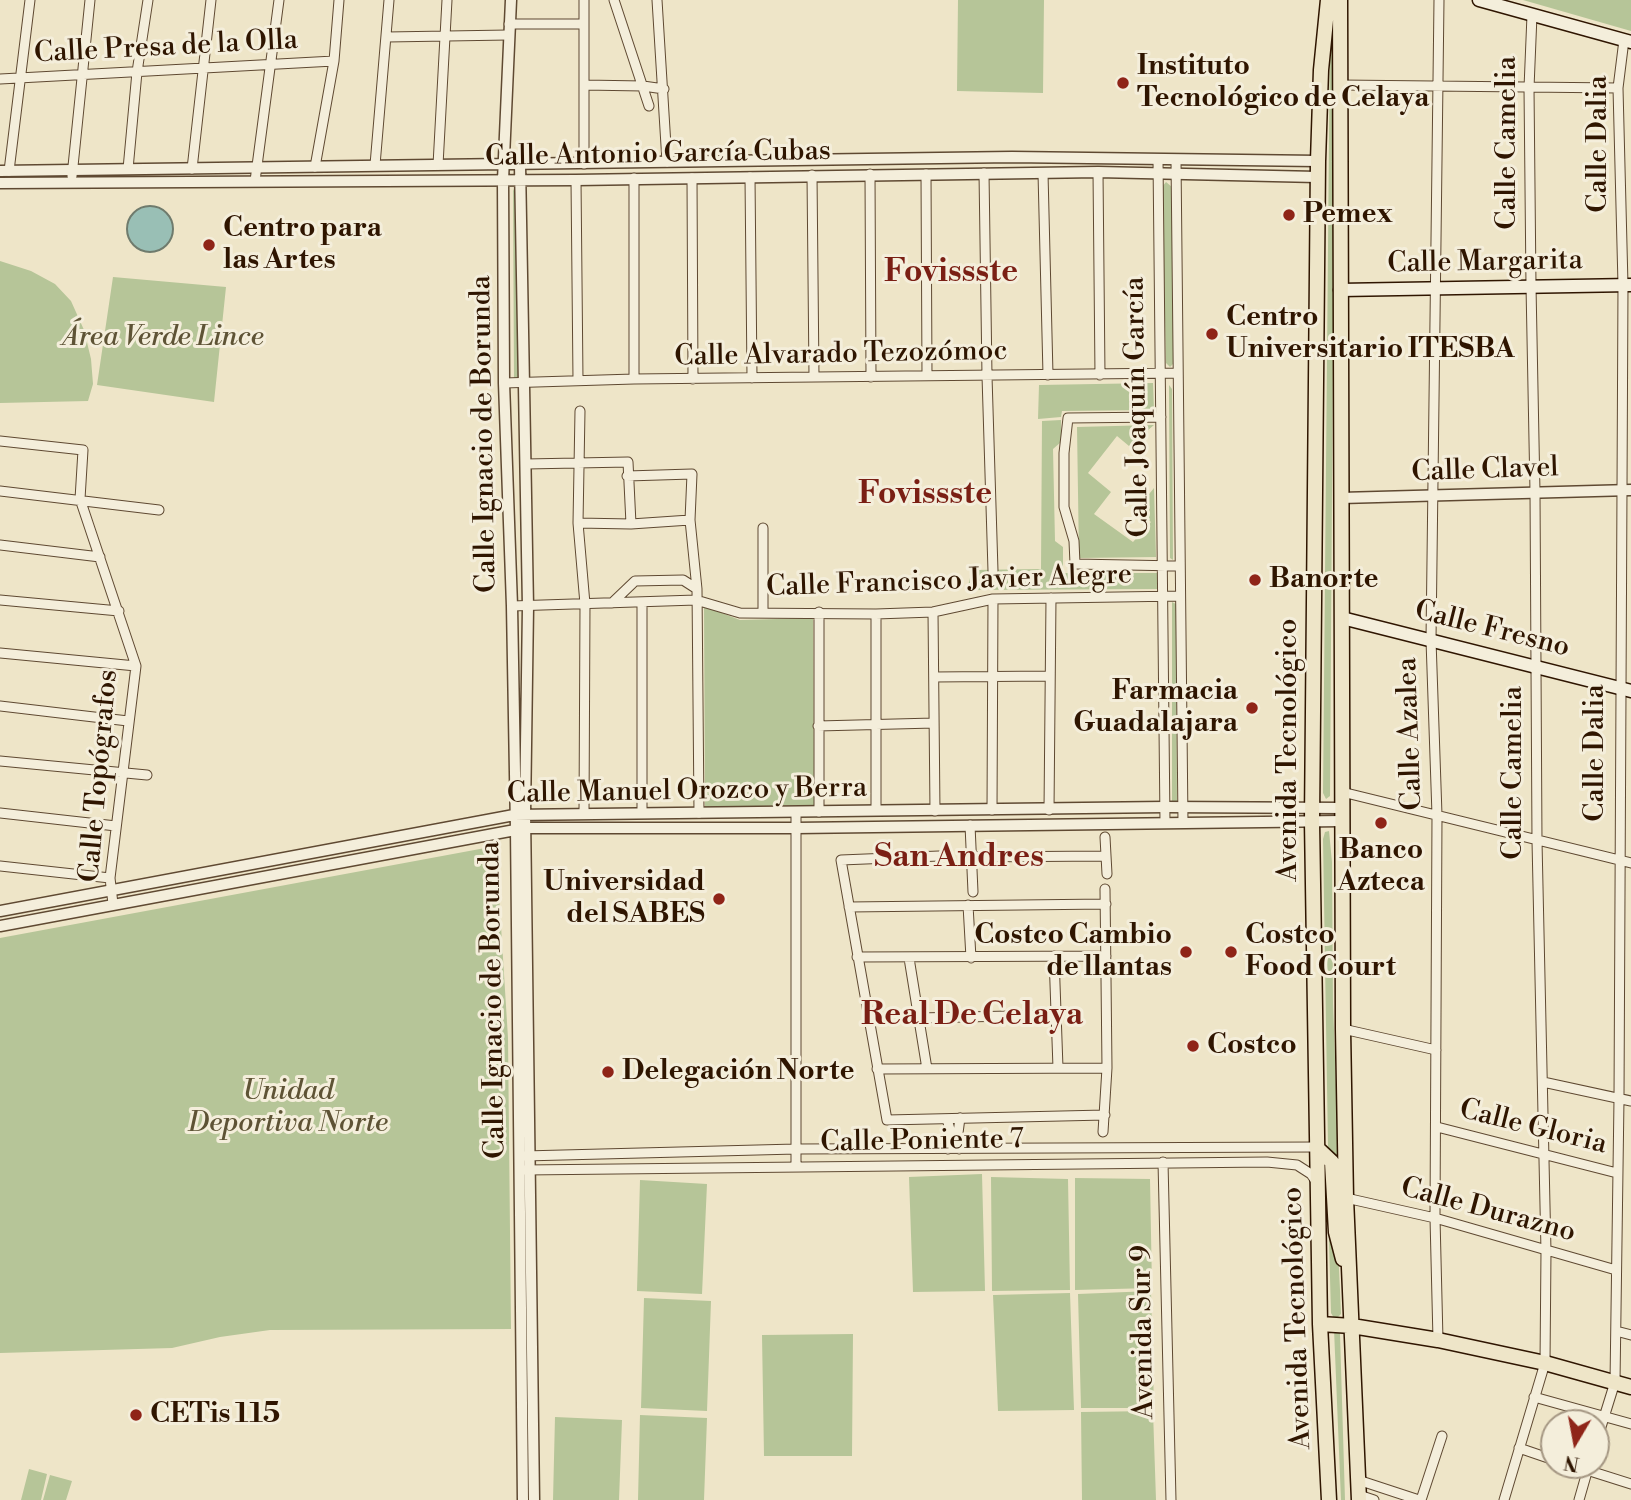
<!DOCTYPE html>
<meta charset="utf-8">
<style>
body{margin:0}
#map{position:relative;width:1631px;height:1500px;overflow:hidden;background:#eee5c8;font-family:"Libre Bodoni",serif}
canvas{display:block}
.north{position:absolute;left:1540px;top:1409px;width:70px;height:70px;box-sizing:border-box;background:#f4eedb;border:2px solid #a59783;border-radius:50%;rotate:190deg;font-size:19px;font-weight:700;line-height:28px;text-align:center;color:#2f1500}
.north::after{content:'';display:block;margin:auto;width:24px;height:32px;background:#8f2418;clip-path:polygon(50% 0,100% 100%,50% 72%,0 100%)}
</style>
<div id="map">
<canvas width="1631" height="1500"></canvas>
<div class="north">N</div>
</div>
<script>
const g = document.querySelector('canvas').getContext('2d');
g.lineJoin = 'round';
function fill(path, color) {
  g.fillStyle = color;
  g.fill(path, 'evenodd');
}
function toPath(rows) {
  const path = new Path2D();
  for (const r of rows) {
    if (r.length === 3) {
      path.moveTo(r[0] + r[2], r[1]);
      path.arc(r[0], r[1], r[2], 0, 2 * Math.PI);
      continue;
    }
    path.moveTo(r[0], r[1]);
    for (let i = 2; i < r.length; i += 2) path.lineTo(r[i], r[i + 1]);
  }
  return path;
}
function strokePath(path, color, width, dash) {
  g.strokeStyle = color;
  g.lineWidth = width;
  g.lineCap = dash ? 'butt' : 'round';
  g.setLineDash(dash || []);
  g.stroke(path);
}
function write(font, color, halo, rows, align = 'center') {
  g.font = font + ' "Libre Bodoni",serif';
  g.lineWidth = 6;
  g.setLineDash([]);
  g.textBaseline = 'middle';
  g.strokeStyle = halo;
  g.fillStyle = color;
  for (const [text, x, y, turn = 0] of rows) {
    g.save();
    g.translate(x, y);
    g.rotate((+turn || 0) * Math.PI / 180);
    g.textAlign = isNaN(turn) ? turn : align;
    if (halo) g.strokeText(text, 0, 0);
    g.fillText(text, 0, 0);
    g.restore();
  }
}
fill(toPath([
 [958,0,1044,0,1043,93,957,91],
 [1523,0,1631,0,1631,31],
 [1330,28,1335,28,1330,796,1326,799,1323,793],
 [1166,182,1172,187,1173,193,1173,364,1170,367,1166,363,1162,187],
 [515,186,520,380,514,382,513,191],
 [0,261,31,271,55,284,71,301,84,330,91,359,93,384,88,401,0,403],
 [113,277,226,287,214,402,97,385],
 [1153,383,1154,410,1062,411,1061,417,1038,419,1039,385],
 [1169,385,1172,389,1173,560,1170,558],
 [1061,420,1061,442,1053,449,1055,541,1063,547,1063,573,1157,573,1157,589,967,590,972,570,1041,569,1042,421],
 [1154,425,1129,446,1117,436,1088,473,1111,492,1094,514,1133,542,1151,522,1136,510,1154,488,1156,557,1079,558,1077,427],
 [1172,602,1176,604,1177,802,1172,802],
 [704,606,740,620,813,618,814,805,705,807],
 [1329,831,1332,862,1333,1004,1339,1167,1328,1147,1323,839,1325,832],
 [496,846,508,1038,511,1329,270,1330,220,1337,172,1348,0,1353,0,938],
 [1327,1171,1338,1249,1340,1290,1341,1314,1338,1317,1334,1318,1331,1313],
 [982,1174,985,1291,913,1292,909,1177],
 [991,1177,1068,1179,1070,1290,992,1291],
 [1075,1178,1150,1179,1152,1288,1075,1290],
 [640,1180,707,1184,702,1294,637,1291],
 [1151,1291,1154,1408,1081,1408,1078,1294],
 [1070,1293,1074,1410,998,1411,993,1295],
 [644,1298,711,1301,707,1411,641,1408],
 [1334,1329,1339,1329,1340,1334,1345,1500,1341,1500],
 [853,1334,852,1456,764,1456,762,1335],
 [1153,1411,1156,1500,1082,1500,1081,1412],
 [640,1415,707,1418,704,1500,638,1500],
 [555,1417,622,1420,619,1500,553,1500],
 [29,1469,47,1474,41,1500,21,1500],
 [50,1475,72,1481,66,1500,43,1500]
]), '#b6c598');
const water = toPath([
 [150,229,23]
]);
fill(water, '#99bfb5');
strokePath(water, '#6f7b6d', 2);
const minor = toPath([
 [584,0,584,164],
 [614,0,649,106],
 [657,0,667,162],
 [509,24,584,24],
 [387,37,508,35],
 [0,79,334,61],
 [584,85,643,86,664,89],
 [1341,85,1618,88],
 [1158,160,1165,822],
 [1176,160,1183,822],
 [375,165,389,0],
 [438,165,447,0],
 [315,167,334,61,339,0],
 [128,169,137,72,148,0],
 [192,169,211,0],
 [9,171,30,0],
 [1098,172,1100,375],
 [984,173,987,376,993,571],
 [1043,173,1048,375],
 [870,174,871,377],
 [926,174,927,376],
 [812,175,814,377],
 [72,176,90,0],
 [750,177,752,378],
 [634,178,634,379],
 [692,178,693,379],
 [576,180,578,380],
 [255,181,279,0],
 [504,383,634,379,1178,373],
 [580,411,578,523,585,604,584,814],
 [1161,417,1068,418,1064,453,1064,507,1074,541,1075,564,1179,566],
 [0,441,83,450,80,499,136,666,110,878,113,904],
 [526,464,628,462,631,524],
 [627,476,692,474,690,520,697,589,699,813],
 [0,491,159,510],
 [578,523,631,524,690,520],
 [0,545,100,557],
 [0,600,119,611],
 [612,603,635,581,683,580,697,589],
 [512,606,696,600,740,613,876,614,933,612,993,599,1180,596],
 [933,612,935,811],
 [763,613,763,528],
 [876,614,876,810],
 [0,653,136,666],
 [934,677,1050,676],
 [0,706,128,721],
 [818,726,934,723],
 [0,761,147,775],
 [1342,792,1631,863],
 [992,810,993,599],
 [1049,810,1051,598],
 [819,812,819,612],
 [0,813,116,826],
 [642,813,642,603],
 [970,825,973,892],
 [1105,837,1107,874],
 [939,856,841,860,887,1120,1105,1115],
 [971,857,1106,856],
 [0,866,110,878],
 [968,905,971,958],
 [849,907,1106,904],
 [1054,956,1058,1068],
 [857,957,1106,956],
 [909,958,927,1069],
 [918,1018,1056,1015],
 [1343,1029,1436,1050],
 [877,1069,1107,1068],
 [1543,1082,1631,1101],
 [947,1119,951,1133,948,1149],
 [1437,1127,1617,1173],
 [1103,1132,1107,1068,1105,889],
 [959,1149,958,1133,960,1118],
 [524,1156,796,1149,1316,1147],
 [1163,1162,1171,1500],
 [796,1166,796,812],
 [524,1170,1267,1162,1297,1165,1311,1174,1317,1183],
 [1346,1198,1435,1218,1616,1270],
 [1616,1331,1631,1335],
 [1438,1340,1435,1218,1437,815,1431,640,1439,0],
 [1534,1397,1631,1424],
 [1596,1443,1615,1382,1619,1099,1623,285,1618,88,1624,40],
 [1519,1448,1554,1460],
 [1571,1465,1631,1484],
 [1358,1480,1419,1500],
 [1359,1495,1374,1500],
 [1421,1500,1442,1436],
 [1504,1500,1545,1363,1546,1251,1537,841,1535,492,1531,286,1529,88,1532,15],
 [1579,1500,1589,1465]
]);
const tertiary = toPath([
 [511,0,503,180,504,383,512,606,516,829,523,1500],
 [520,165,528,607,525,814,534,1500],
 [0,171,1012,157,1318,161],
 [0,183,576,180,1098,172,1317,177],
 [1341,498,1631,490],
 [0,911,514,815,1165,807,1342,808],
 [0,926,526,828,796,828,1341,821]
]);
const secondary = toPath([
 [1479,0,1631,42],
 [1340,290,1631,285],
 [1342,618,1631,691]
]);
const primary = toPath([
 [1328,0,1321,70,1318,161,1312,821,1320,1324,1329,1500],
 [1340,0,1343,1029,1346,1198,1359,1500],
 [1316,1147,1332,1162,1336,1232,1343,1259],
 [1320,1324,1352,1326,1438,1340,1545,1363,1631,1387]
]);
strokePath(minor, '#5f4932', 11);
strokePath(tertiary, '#5f4932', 13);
strokePath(secondary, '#2f1500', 15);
strokePath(primary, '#2f1500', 17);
strokePath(minor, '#f4eedb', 9);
strokePath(tertiary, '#f4eedb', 10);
strokePath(secondary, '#f4eedb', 12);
strokePath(primary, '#eee5c8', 14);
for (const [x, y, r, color] of [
 [1123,83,7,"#8f2418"],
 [1289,215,7,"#8f2418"],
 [209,245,7,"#8f2418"],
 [1212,334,7,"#8f2418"],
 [1255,580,7,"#8f2418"],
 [1252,708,7,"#8f2418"],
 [1381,823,7,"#8f2418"],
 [719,899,7,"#8f2418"],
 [1186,952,7,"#8f2418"],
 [1231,952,7,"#8f2418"],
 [1193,1046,7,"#8f2418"],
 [608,1072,7,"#8f2418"],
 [136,1415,7,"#8f2418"]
]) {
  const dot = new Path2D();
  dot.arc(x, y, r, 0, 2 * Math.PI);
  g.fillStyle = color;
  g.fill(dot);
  strokePath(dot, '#f4eedb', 2.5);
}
write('28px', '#2f1500', '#f4eedb', [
 ["Calle Presa de la Olla",166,48,-3],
 ["Calle Camelia",1508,143,-90],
 ["Calle Dalia",1599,144,-90],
 ["Calle Antonio García Cubas",658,155,-1],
 ["Calle Margarita",1485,263,-1],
 ["Calle Alvarado Tezozómoc",841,355,-1],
 ["Calle Joaquín García",1138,407,-91],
 ["Calle Ignacio de Borunda",485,434,-91],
 ["Calle Clavel",1485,471,-2],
 ["Calle Francisco Javier Alegre",949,582,-2],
 ["Calle Fresno",1492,630,14],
 ["Calle Azalea",1411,734,-92],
 ["Avenida Tecnológico",1289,750,-90],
 ["Calle Dalia",1596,753,-90],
 ["Calle Camelia",1514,773,-90],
 ["Calle Topógrafos",100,776,-85],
 ["Calle Manuel Orozco y Berra",687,792,-1],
 ["Calle Ignacio de Borunda",494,1000,-91],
 ["Calle Gloria",1533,1128,14],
 ["Calle Poniente 7",922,1142,-1],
 ["Calle Durazno",1488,1211,15],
 ["Avenida Tecnológico",1298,1318,-92],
 ["Avenida Sur 9",1144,1332,-91]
]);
write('bold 28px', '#2f1500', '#f4eedb', [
 ["Instituto",1137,67],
 ["Tecnológico de Celaya",1137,99],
 ["Pemex",1303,215],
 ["Centro para",223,229],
 ["las Artes",223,261],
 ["Centro",1226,318],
 ["Universitario ITESBA",1226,350],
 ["Banorte",1269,580],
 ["Farmacia",1238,692,"right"],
 ["Guadalajara",1238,724,"right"],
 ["Banco",1381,851,"center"],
 ["Azteca",1381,883,"center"],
 ["Universidad",705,883,"right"],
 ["del SABES",705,915,"right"],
 ["Costco Cambio",1172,936,"right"],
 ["de llantas",1172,968,"right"],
 ["Costco",1245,936],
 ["Food Court",1245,968],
 ["Costco",1207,1046],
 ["Delegación Norte",622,1072],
 ["CETis 115",150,1415]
], 'left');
write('italic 28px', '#5e5335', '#f4eedb', [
 ["Área Verde Lince",163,338],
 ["Unidad",288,1092],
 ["Deportiva Norte",288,1124]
]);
write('bold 32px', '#7a1f14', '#f4eedb', [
 ["Fovissste",951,273],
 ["Fovissste",925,495],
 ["San Andres",959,858],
 ["Real De Celaya",972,1016]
]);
</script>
